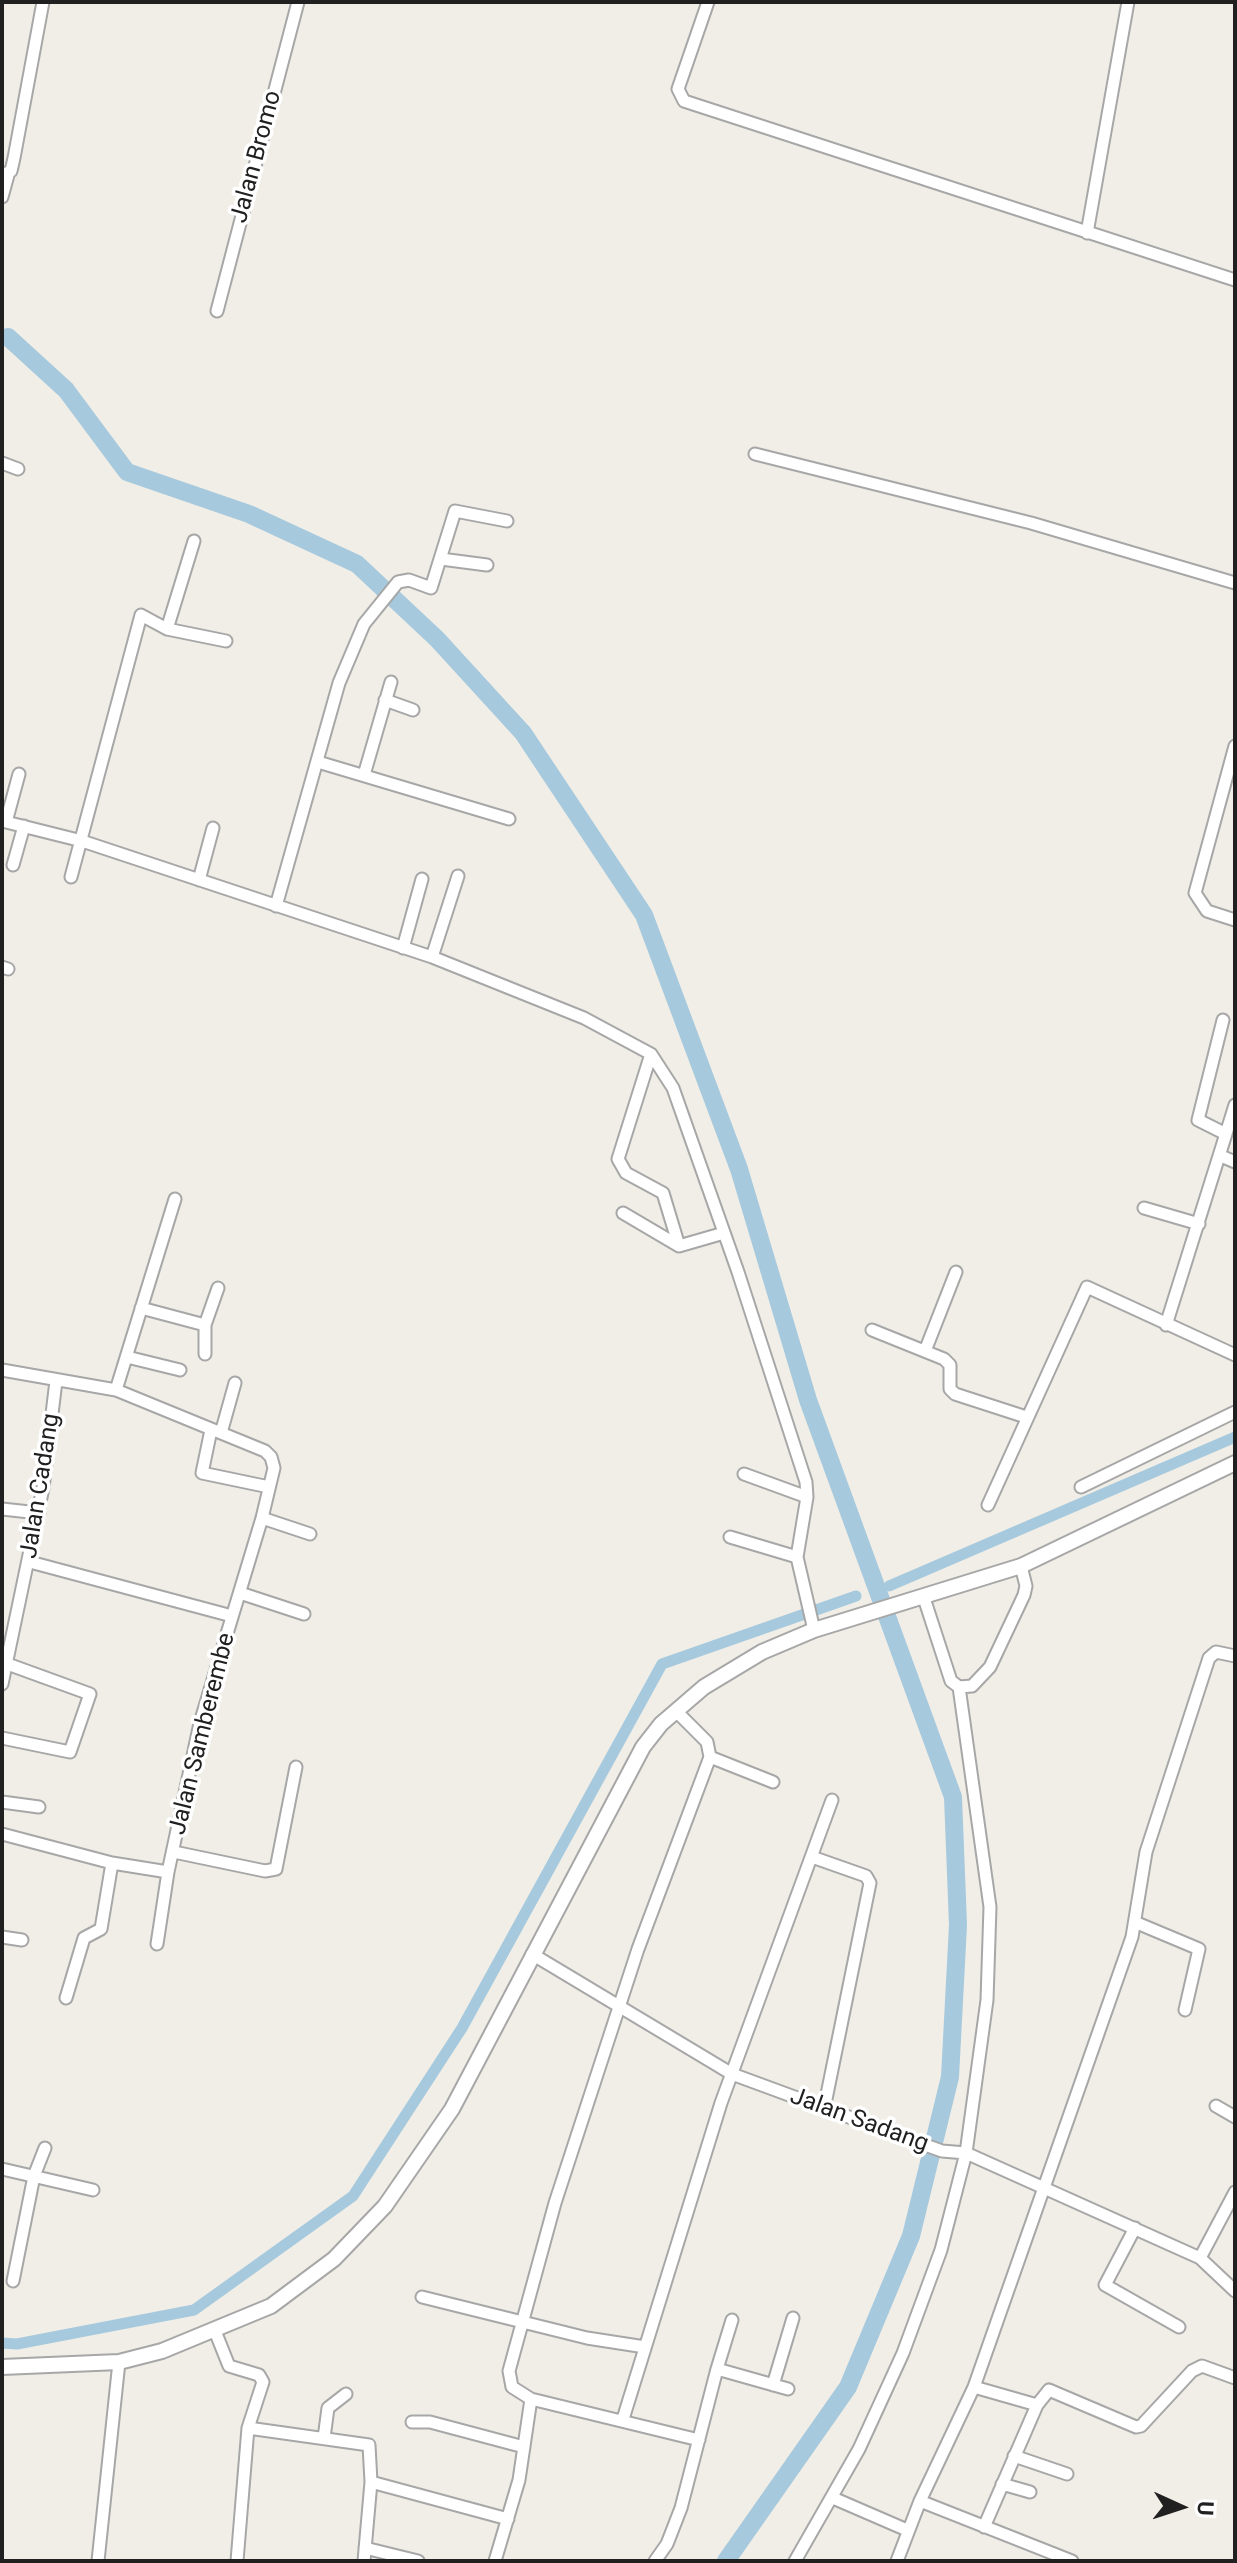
<!DOCTYPE html>
<style>
body{margin:0}
#map{position:relative;width:1237px;height:2563px;overflow:hidden;background:#f0eee6;font-family:Roboto,sans-serif}
canvas{display:block}
.frame{position:absolute;inset:0;border:4px solid #202020;pointer-events:none}
.north{position:absolute;left:1141px;top:2467px;width:80px;height:80px;-webkit-text-stroke:6px #fff;paint-order:stroke;rotate:93deg;font-size:22px;font-weight:700;line-height:32px;text-align:center;color:#202020}
.north::after{content:'';display:block;margin:auto;width:28px;height:36px;background:#202020;clip-path:polygon(50% 0,100% 100%,50% 72%,0 100%)}
</style>
<div id="map">
<canvas width="1237" height="2563"></canvas>
<div class="frame"></div>
<div class="north">U</div>
</div>
<script>
const g = document.querySelector('canvas').getContext('2d');
g.lineJoin = 'round';
function toPath(rows) {
  const path = new Path2D();
  for (const r of rows) {
    path.moveTo(r[0], r[1]);
    for (let i = 2; i < r.length; i += 2) path.lineTo(r[i], r[i + 1]);
  }
  return path;
}
function strokePath(path, color, width, dash) {
  g.strokeStyle = color;
  g.lineWidth = width;
  g.lineCap = dash ? 'butt' : 'round';
  g.setLineDash(dash || []);
  g.stroke(path);
}
function write(font, color, halo, rows, align = 'center') {
  g.font = font + ' Roboto,sans-serif';
  g.lineWidth = 7;
  g.setLineDash([]);
  g.textBaseline = 'middle';
  g.strokeStyle = halo;
  g.fillStyle = color;
  for (const [text, x, y, turn = 0] of rows) {
    g.save();
    g.translate(x, y);
    g.rotate((+turn || 0) * Math.PI / 180);
    g.textAlign = isNaN(turn) ? turn : align;
    if (halo) g.strokeText(text, 0, 0);
    g.fillText(text, 0, 0);
    g.restore();
  }
}
strokePath(toPath([
 [889,1586,1235,1437],
 [2,2343,17,2344,194,2310,353,2196,462,2028,662,1664,856,1596]
]), '#a6c9de', 11);
strokePath(toPath([
 [8,337,66,390,127,472,249,514,357,564,437,639,523,733,644,915,739,1169,808,1400,953,1797,958,1925,950,2077,911,2236,848,2387,726,2561]
]), '#a6c9de', 18);
const minor = toPath([
 [708,2,678,89,684,101,1235,280],
 [2,175,11,171,14,158,43,2],
 [2,197,8,175],
 [1087,233,1128,2],
 [217,311,298,2],
 [755,454,1031,523,1235,583],
 [2,463,18,469],
 [441,559,487,565],
 [167,629,194,541],
 [385,700,413,710],
 [1235,746,1195,893,1207,911,1235,920],
 [318,762,509,819],
 [364,775,391,682],
 [2,821,82,841,432,957,584,1018,651,1054,673,1088,738,1272,806,1482,807,1497,797,1557,814,1630],
 [6,822,19,774],
 [13,865,24,826],
 [71,877,141,615,167,629,226,641],
 [199,880,213,828],
 [276,906,339,683,364,624,398,582,409,580,431,588,455,511,507,521],
 [403,948,422,879],
 [432,957,458,876],
 [2,967,8,969],
 [1223,1020,1198,1120,1226,1134],
 [651,1054,618,1159,626,1173,663,1193,679,1246],
 [1221,1156,1235,1162],
 [1144,1208,1199,1224],
 [623,1213,679,1246,724,1233],
 [141,1308,205,1325,205,1354],
 [205,1325,218,1288],
 [1166,1325,1235,1105],
 [872,1330,944,1359,950,1365,950,1389,955,1394,1026,1417],
 [925,1351,956,1272],
 [127,1357,180,1370],
 [2,1370,116,1390,265,1451,271,1457,274,1468,262,1518,200,1723,168,1872,112,1863,2,1834],
 [116,1390,175,1199],
 [211,1430,202,1473,269,1487],
 [221,1433,235,1383],
 [744,1474,807,1497],
 [1081,1487,1235,1412],
 [988,1505,1087,1287,1235,1355],
 [2,1509,39,1513],
 [262,1518,310,1534],
 [730,1537,797,1557],
 [30,1562,232,1616],
 [240,1593,304,1614],
 [924,1598,951,1681,959,1687,972,1686,990,1667,1024,1595,1026,1586,1021,1566],
 [2,1662,90,1694,70,1752,2,1738],
 [2,1684,43,1488,56,1381],
 [676,1711,707,1742,710,1757,638,1949,555,2203,509,2371,512,2387,531,2399,699,2440],
 [710,1757,773,1782],
 [2,1802,39,1807],
 [174,1852,265,1871,276,1869,296,1767],
 [812,1857,866,1876,870,1883,824,2109],
 [1137,1923,1199,1949,1185,2010],
 [2,1937,22,1940],
 [157,1944,168,1872],
 [532,1954,732,2074,914,2141,942,2151,966,2153,1200,2258,1235,2291],
 [66,1998,84,1938,101,1929,112,1863],
 [1216,2106,1235,2117],
 [2,2169,93,2190],
 [1135,2228,1105,2285,1179,2327],
 [1200,2258,1235,2192],
 [13,2281,34,2176,45,2148],
 [422,2297,587,2338,645,2347],
 [215,2331,229,2366,259,2375,263,2382,248,2428,237,2561],
 [717,2369,732,2320],
 [773,2385,793,2318],
 [974,2387,1037,2405],
 [623,2419,721,2103,832,1800],
 [412,2422,430,2422,524,2447],
 [248,2428,369,2445,371,2482],
 [324,2438,328,2408,346,2394],
 [1014,2456,1067,2474],
 [1002,2484,1030,2492],
 [833,2498,907,2530],
 [920,2501,1072,2561],
 [984,2527,1037,2405,1049,2390,1136,2427,1141,2426,1192,2371,1202,2366,1235,2378],
 [365,2548,418,2561],
 [98,2561,119,2362],
 [364,2561,371,2482,508,2519],
 [495,2561,519,2480,531,2399],
 [655,2561,667,2544,681,2508,717,2369,788,2389],
 [795,2561,859,2449,903,2353,941,2250,966,2153,987,2000,990,1907,959,1687],
 [897,2561,920,2501,974,2387,1132,1937,1146,1852,1209,1658,1216,1652,1235,1656]
]);
const tertiary = toPath([
 [2,2367,119,2362,162,2351,271,2306,334,2259,385,2206,452,2109,643,1747,661,1724,704,1687,762,1652,814,1630,1021,1566,1235,1463]
]);
strokePath(minor, '#a7a7a7', 15);
strokePath(tertiary, '#a7a7a7', 18);
strokePath(minor, '#fff', 11);
strokePath(tertiary, '#fff', 14);
write('24px', '#202020', '#fff', [
 ["Jalan Bromo",257,157,-75],
 ["Jalan Cadang",41,1486,-81],
 ["Jalan Samberembe",203,1734,-76],
 ["Jalan Sadang",859,2121,20]
]);
</script>
